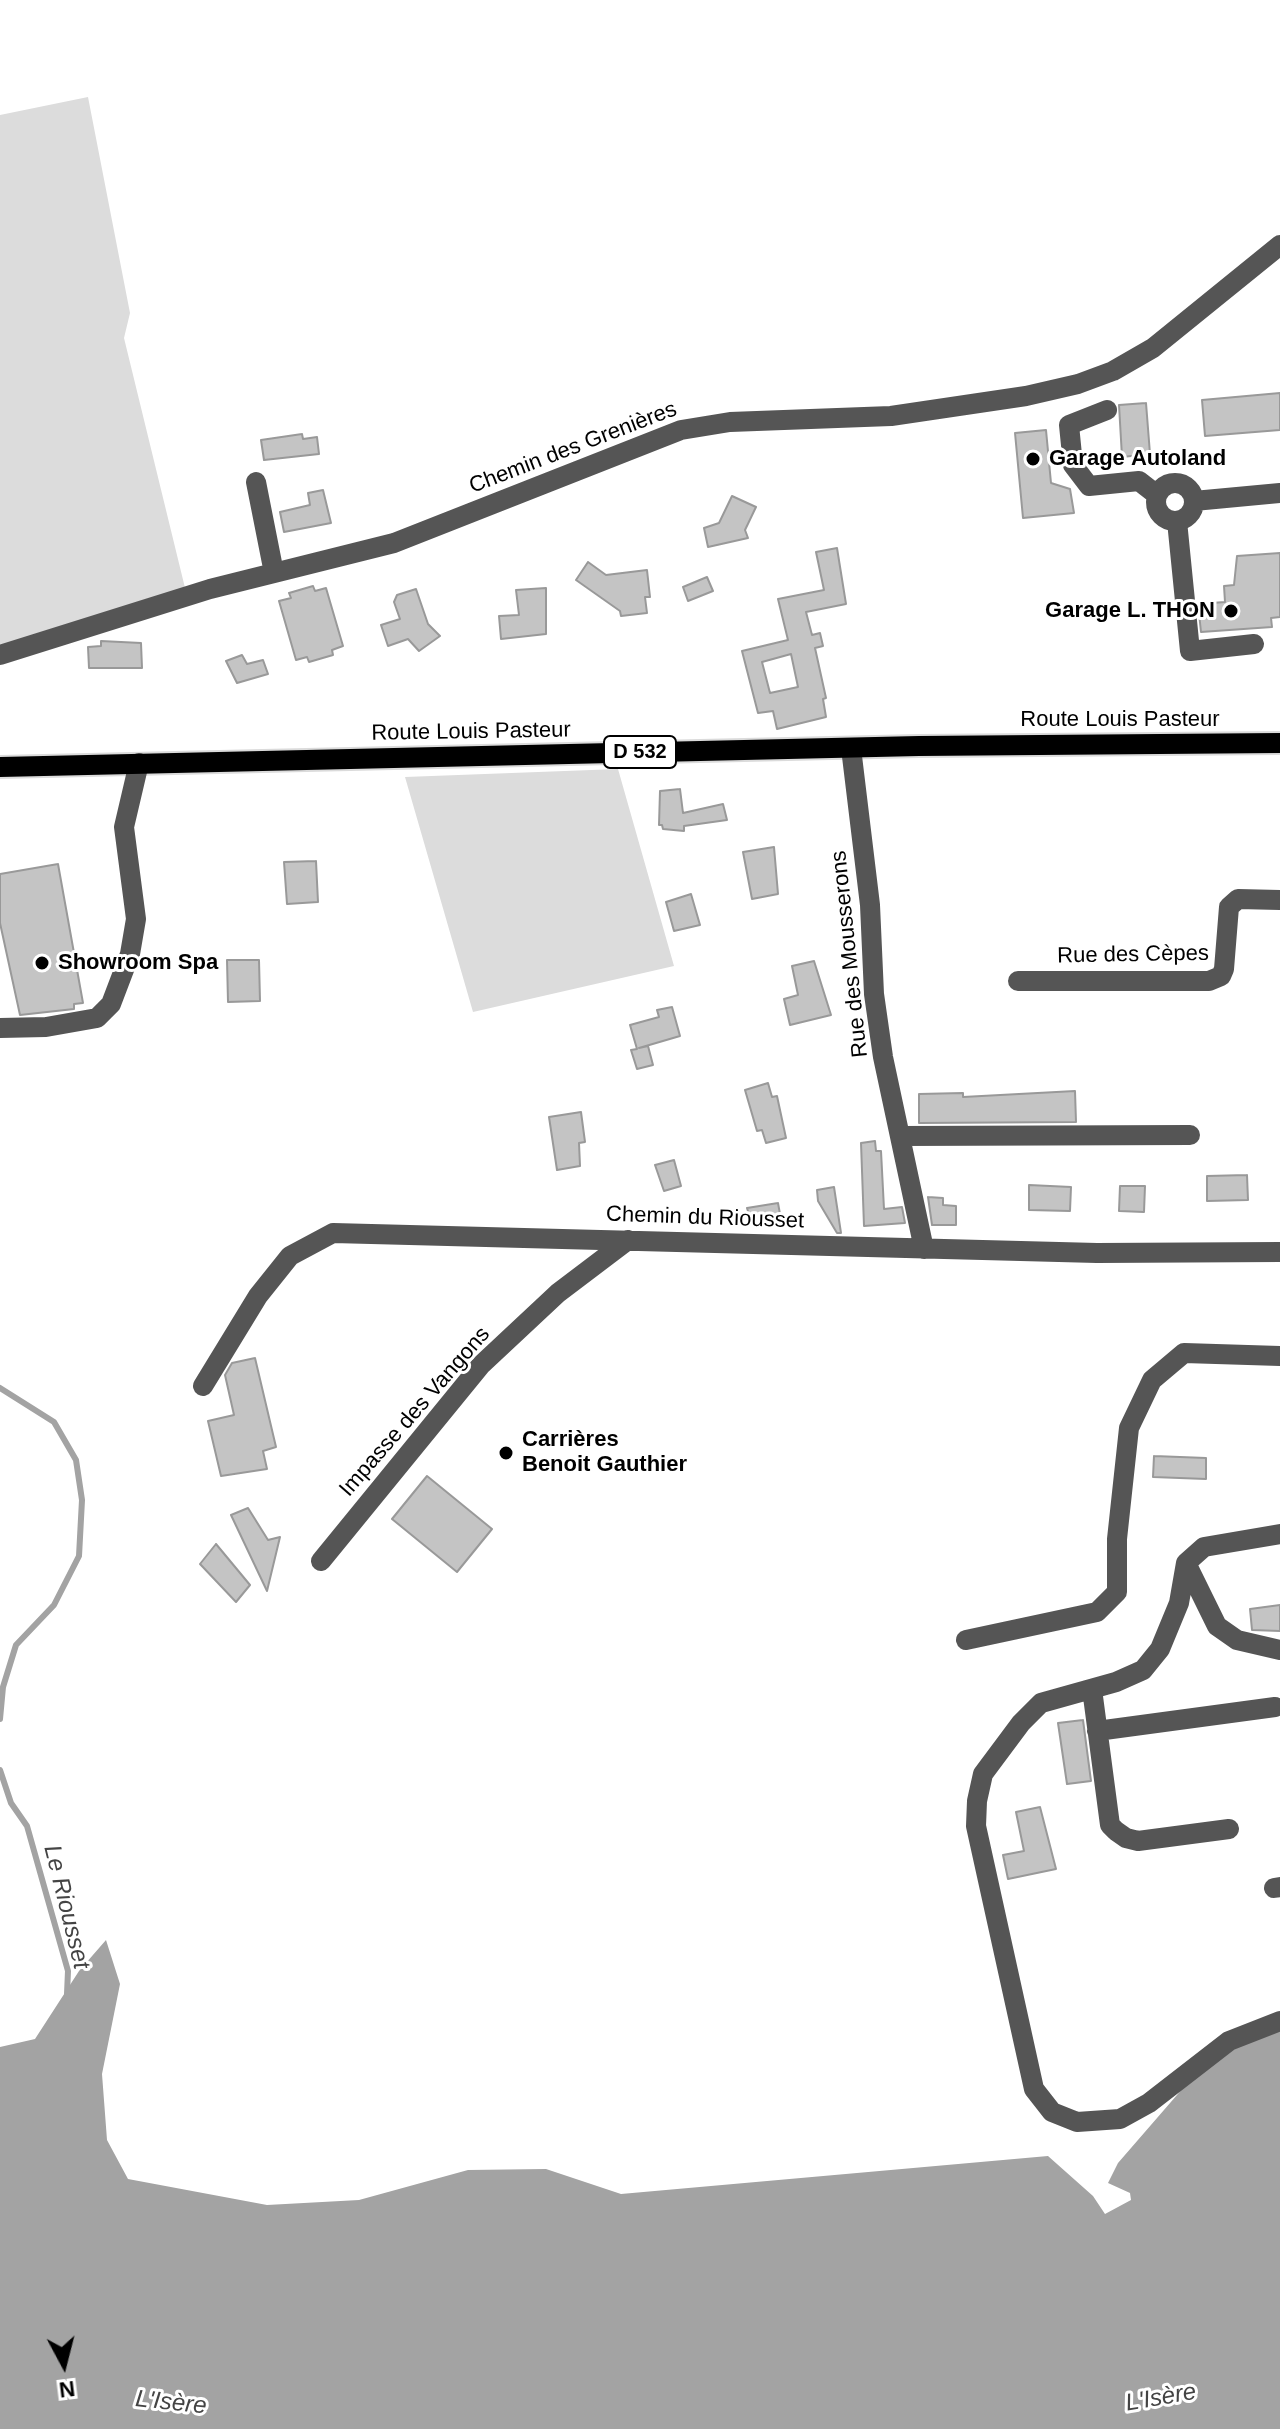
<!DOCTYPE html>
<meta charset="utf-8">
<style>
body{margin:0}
#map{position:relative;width:1280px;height:2429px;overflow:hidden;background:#fff;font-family:Arial,sans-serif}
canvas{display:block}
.north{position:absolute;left:24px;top:2325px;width:80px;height:80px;-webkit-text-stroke:6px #fff;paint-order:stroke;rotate:173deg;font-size:22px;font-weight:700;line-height:32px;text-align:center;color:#000}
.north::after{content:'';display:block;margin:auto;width:28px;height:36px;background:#000;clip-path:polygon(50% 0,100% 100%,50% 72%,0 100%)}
</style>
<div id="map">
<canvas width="1280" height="2429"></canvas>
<div class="north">N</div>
</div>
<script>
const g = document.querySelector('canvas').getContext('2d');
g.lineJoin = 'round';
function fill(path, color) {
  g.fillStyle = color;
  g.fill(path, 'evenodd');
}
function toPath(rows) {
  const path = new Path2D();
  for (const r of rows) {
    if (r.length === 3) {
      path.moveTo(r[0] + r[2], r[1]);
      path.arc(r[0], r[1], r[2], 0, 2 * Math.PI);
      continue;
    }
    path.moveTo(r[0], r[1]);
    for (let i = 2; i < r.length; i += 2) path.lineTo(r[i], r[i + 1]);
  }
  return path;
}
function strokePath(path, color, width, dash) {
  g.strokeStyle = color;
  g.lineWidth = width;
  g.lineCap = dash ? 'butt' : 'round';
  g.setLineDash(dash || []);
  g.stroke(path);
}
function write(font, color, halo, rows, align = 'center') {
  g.font = font + ' Arial,sans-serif';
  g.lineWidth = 6;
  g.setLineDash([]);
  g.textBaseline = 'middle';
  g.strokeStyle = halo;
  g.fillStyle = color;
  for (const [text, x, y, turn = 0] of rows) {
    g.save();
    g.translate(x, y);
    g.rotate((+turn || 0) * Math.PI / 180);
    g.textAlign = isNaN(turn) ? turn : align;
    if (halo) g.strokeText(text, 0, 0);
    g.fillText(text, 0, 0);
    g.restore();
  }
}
fill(toPath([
 [88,97,130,313,124,338,186,592,0,647,0,115],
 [618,769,674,966,473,1012,405,777]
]), '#dcdcdc');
fill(toPath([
 [106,1940,120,1984,102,2074,107,2140,128,2179,267,2205,359,2200,468,2170,546,2169,621,2194,1048,2156,1093,2196,1105,2214,1131,2200,1130,2193,1108,2183,1118,2163,1216,2050,1280,2028,1280,2429,0,2429,0,2047,35,2039,79,1971]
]), '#a3a3a3');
strokePath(toPath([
 [0,1388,54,1422,76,1460,82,1500,79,1556,54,1605,16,1645,3,1687,0,1719],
 [0,1770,11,1803,27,1826,68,1971,67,1994]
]), '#a3a3a3', 6);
const building = toPath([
 [1280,393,1280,430,1205,436,1202,400,1280,393],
 [1146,403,1150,454,1122,457,1119,405,1146,403],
 [1046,430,1051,483,1070,489,1074,513,1023,518,1015,433,1046,430],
 [302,434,303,439,317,437,319,454,264,460,261,440,302,434],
 [323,490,331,523,284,532,280,512,310,505,308,493,323,490],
 [732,496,756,507,745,530,748,538,708,547,704,528,719,523,732,496],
 [837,548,846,604,806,612,812,635,820,633,823,646,815,648,826,698,823,699,826,717,777,729,773,711,758,713,742,651,788,640,778,599,824,590,816,552,837,548],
 [791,654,798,687,770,693,762,662,791,654],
 [1280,553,1280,617,1271,618,1272,627,1201,632,1198,604,1225,602,1224,586,1234,585,1237,556,1280,553],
 [588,562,606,575,647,570,650,597,645,597,647,613,621,616,620,611,576,580,588,562],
 [707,577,713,591,688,601,683,587,707,577],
 [313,586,315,591,326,588,343,646,332,650,333,655,309,662,307,657,296,660,279,601,291,598,289,593,313,586],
 [546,588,546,634,501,639,499,616,519,615,516,590,546,588],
 [416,589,428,624,440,636,419,651,408,639,388,646,381,625,400,619,394,602,397,595,416,589],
 [101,641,141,643,142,668,89,668,88,647,101,646,101,641],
 [242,655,247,664,263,660,268,674,237,683,226,661,242,655],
 [680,789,683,813,723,804,727,820,684,826,684,831,663,829,662,825,659,825,660,791,680,789],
 [774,847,778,894,752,899,743,852,774,847],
 [316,861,318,902,287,904,284,862,316,861],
 [58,864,83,1003,74,1004,74,1009,20,1015,0,923,0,874,58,864],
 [691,894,700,925,674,931,666,902,691,894],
 [227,960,259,960,260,1001,228,1002,227,960],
 [814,961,831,1015,790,1025,784,999,798,995,792,966,814,961],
 [672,1007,680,1036,639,1048,648,1046,653,1065,637,1069,631,1050,637,1049,630,1025,659,1017,657,1010,672,1007],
 [768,1083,772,1097,777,1096,786,1138,766,1143,762,1130,757,1131,745,1090,768,1083],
 [1075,1091,1076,1122,919,1123,919,1094,963,1093,963,1097,1075,1091],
 [581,1112,585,1142,579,1143,580,1166,557,1170,549,1117,581,1112],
 [875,1141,876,1151,881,1151,884,1209,902,1207,905,1223,864,1226,861,1143,875,1141],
 [674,1160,681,1186,664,1191,655,1165,674,1160],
 [1247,1175,1248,1200,1207,1201,1207,1176,1247,1175],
 [1029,1185,1071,1187,1070,1211,1029,1210,1029,1185],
 [1120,1186,1145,1186,1144,1212,1119,1211,1120,1186],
 [834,1187,841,1233,837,1233,818,1201,817,1190,834,1187],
 [928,1197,943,1198,943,1205,956,1206,956,1225,932,1225,928,1197],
 [778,1203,780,1214,772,1221,750,1218,747,1208,778,1203],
 [255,1358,276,1447,263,1451,267,1469,221,1476,208,1421,234,1415,225,1375,232,1363,255,1358],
 [1154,1456,1206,1458,1206,1479,1153,1477,1154,1456],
 [427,1476,492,1529,457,1572,392,1519,427,1476],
 [248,1508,268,1540,280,1537,267,1591,231,1515,248,1508],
 [216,1544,250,1585,236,1602,200,1564,216,1544],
 [1280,1605,1280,1631,1252,1630,1250,1609,1280,1605],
 [1083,1720,1091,1781,1067,1784,1058,1723,1083,1720],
 [1040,1807,1056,1869,1008,1879,1003,1855,1024,1851,1016,1812,1040,1807]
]);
fill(building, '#c4c4c4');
strokePath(building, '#999', 2);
const major = toPath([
 [0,767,919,746,1280,743]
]);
strokePath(major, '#dbdbdb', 24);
strokePath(toPath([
 [1107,410,1069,425,1073,465,1089,486,1139,481,1157,495],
 [256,482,274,573],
 [1175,502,19],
 [1194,501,1280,493],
 [1177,521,1190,651,1254,644],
 [0,655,210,589,394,543,681,430,730,422,891,416,1026,396,1078,384,1113,371,1153,348,1280,245],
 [851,748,870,905,874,994,883,1057,924,1249],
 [1018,981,1209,981,1221,976,1224,969,1229,907,1238,899,1280,900],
 [0,1028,46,1027,97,1018,111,1004,130,954,136,919,124,827,139,763],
 [901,1136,1190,1135],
 [203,1386,258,1296,290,1256,333,1233,1097,1253,1280,1252],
 [1280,1534,1204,1547,1186,1563,1179,1603,1160,1649,1143,1670,1116,1682,1041,1703,1021,1723,983,1774,977,1801,976,1826,1034,2089,1052,2112,1077,2122,1120,2119,1149,2103,1229,2041,1280,2021],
 [321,1561,481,1365,558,1293,628,1240],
 [1186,1563,1217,1626,1237,1640,1280,1650],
 [966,1640,1097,1612,1117,1592,1117,1539,1129,1428,1152,1380,1184,1353,1280,1356],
 [1092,1689,1110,1825,1116,1831,1126,1838,1138,1841,1229,1829],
 [1097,1731,1275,1707],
 [1274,1888,1280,1887]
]), '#555', 20);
strokePath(major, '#000', 20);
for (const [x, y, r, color] of [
 [1033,459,8,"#000"],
 [1231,611,8,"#000"],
 [42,963,8,"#000"],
 [506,1453,8,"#000"]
]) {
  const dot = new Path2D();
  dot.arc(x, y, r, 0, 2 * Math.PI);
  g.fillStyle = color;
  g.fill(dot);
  strokePath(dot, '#fff', 3);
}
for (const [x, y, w] of [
 [640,752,72]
]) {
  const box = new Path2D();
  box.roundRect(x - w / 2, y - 16, w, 32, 6);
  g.fillStyle = '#fff';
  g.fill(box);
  strokePath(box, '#000', 2);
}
write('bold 20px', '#000', null, [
 ["D 532",640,752]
]);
write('22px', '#000', '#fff', [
 ["Chemin des Grenières",573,448,-21],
 ["Route Louis Pasteur",1120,720],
 ["Route Louis Pasteur",471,732,-1],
 ["Rue des Mousserons",850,954,-96],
 ["Rue des Cèpes",1133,955,-1],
 ["Chemin du Riousset",705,1218,2],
 ["Impasse des Vangons",415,1412,-49]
]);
write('bold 22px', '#000', '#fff', [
 ["Garage Autoland",1049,459],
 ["Garage L. THON",1215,611,"right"],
 ["Showroom Spa",58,963],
 ["Carrières",522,1440],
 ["Benoit Gauthier",522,1465]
], 'left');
write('italic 24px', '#444', '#fff', [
 ["Le Riousset",66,1907,76],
 ["L'Isère",1161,2398,-10],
 ["L'Isère",171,2403,6]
]);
</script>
